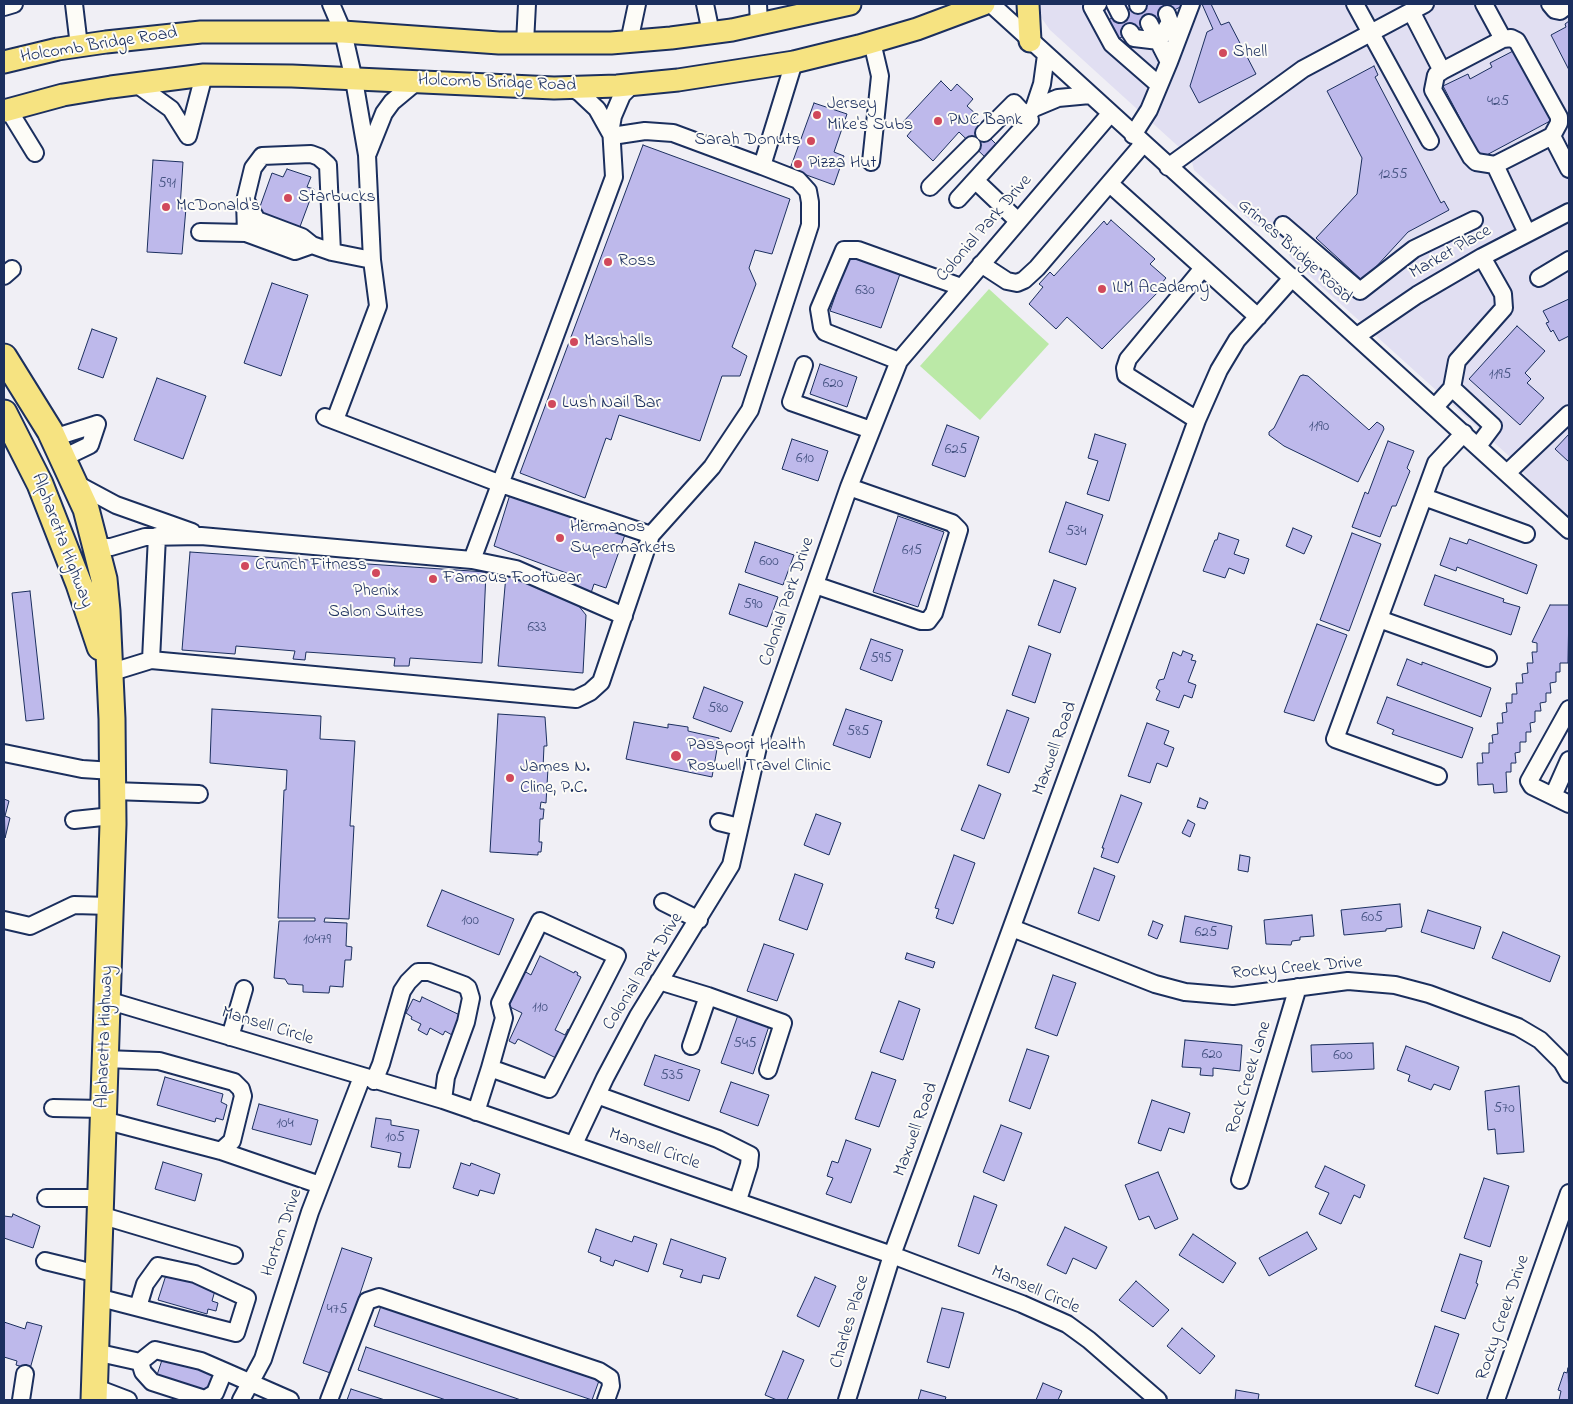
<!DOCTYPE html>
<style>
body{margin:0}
#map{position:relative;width:1573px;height:1404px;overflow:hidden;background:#f0eff5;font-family:"Indie Flower",sans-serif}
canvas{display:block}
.frame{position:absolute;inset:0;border:5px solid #1b2f5e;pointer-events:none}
</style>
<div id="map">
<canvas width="1573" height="1404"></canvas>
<div class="frame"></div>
</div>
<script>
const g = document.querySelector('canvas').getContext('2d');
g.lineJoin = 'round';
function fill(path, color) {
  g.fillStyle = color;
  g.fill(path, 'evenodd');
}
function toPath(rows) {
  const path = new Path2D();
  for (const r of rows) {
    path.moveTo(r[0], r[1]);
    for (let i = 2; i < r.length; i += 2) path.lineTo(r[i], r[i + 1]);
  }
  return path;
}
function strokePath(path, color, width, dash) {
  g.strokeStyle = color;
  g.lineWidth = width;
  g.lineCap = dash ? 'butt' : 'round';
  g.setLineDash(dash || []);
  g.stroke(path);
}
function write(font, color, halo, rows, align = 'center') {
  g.font = font + ' "Indie Flower",sans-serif';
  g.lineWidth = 4;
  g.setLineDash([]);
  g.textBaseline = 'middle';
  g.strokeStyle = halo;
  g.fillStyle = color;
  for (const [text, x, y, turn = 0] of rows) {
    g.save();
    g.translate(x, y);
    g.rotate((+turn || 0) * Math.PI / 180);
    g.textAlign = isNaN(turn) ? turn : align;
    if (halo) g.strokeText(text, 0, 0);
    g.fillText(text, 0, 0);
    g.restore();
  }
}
fill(toPath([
 [1040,4,1569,4,1569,517,1534,485,1509,456,1292,260,1289,255,1287,244,1270,230,1255,225,1194,170,1191,158,1050,30,1038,13]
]), '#e1dff2');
fill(toPath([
 [989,289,1049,344,980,420,920,366]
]), '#bbe9a7');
const building = toPath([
 [1140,4,1186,4,1118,39,1108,20,1140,4],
 [1202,4,1211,4,1221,25,1229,22,1256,74,1199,103,1190,86,1207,32,1213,29,1202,4],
 [1569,21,1569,70,1551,35,1566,27,1565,24,1569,21],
 [1515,50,1552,120,1481,158,1443,86,1468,74,1470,79,1492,67,1490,63,1515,50],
 [1374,66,1378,75,1375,77,1441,203,1444,201,1449,210,1408,232,1363,281,1316,238,1357,194,1362,158,1327,91,1374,66],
 [941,81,951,91,957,84,973,99,967,106,977,115,972,120,999,147,987,159,959,132,933,161,907,136,912,130,903,122,941,81],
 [814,103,847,114,834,152,844,156,834,185,790,169,814,103],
 [643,145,790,199,772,254,755,250,749,268,756,284,732,347,747,356,740,376,722,376,700,441,619,415,611,440,606,438,585,498,520,473,643,145],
 [153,160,183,162,180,208,186,208,182,254,147,252,153,160],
 [287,169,311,177,307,187,314,189,298,232,257,215,272,173,283,177,287,169],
 [1111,220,1155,259,1150,264,1166,278,1161,284,1163,287,1102,349,1067,317,1056,329,1029,304,1043,287,1039,284,1050,272,1054,276,1104,221,1107,225,1111,220],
 [849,256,900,274,881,328,830,311,849,256],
 [272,283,308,295,281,376,244,363,272,283],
 [1569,299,1569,336,1559,341,1553,330,1551,332,1546,323,1549,322,1543,311,1569,299],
 [1517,326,1545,351,1525,373,1531,379,1527,383,1544,398,1520,425,1469,379,1517,326],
 [92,329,117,338,103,378,78,369,92,329],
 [820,364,857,377,847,407,810,394,820,364],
 [1303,375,1308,376,1369,430,1377,422,1383,426,1384,429,1358,482,1284,446,1269,435,1269,432,1274,428,1300,376,1303,375],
 [157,378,206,396,183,459,134,440,157,378],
 [947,425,979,437,965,477,932,465,947,425],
 [1095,434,1126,444,1109,501,1087,494,1098,461,1088,458,1095,434],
 [1569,434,1569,462,1555,449,1569,434],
 [792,439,828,451,818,481,782,469,792,439],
 [1388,441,1414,451,1407,468,1410,471,1396,506,1392,506,1380,537,1352,527,1365,492,1368,494,1388,441],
 [512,488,627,529,606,588,594,584,589,599,572,591,577,577,494,546,512,488],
 [1066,502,1103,515,1086,565,1049,552,1066,502],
 [898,516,944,532,918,607,873,592,898,516],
 [1293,528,1312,536,1304,554,1286,546,1293,528],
 [1219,533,1239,540,1234,554,1249,559,1244,574,1229,568,1225,578,1203,571,1215,540,1217,540,1219,533],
 [1352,533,1381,544,1349,631,1320,620,1352,533],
 [1450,538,1467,544,1469,539,1537,565,1527,594,1457,567,1456,571,1440,565,1450,538],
 [755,542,794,555,783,585,745,572,755,542],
 [190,552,486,572,482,663,410,658,409,666,394,666,395,658,306,652,305,660,293,659,295,651,236,646,235,654,182,650,190,552],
 [506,575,574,600,586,615,583,673,498,666,506,575],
 [1435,575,1504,599,1503,602,1520,607,1511,635,1424,605,1435,575],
 [1054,580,1076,588,1060,633,1038,625,1054,580],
 [739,584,778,597,767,627,729,614,739,584],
 [30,591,44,719,26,721,12,593,30,591],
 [1550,605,1569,605,1568,663,1560,663,1560,672,1556,672,1556,682,1550,683,1551,693,1546,693,1546,702,1540,703,1541,711,1535,711,1535,722,1530,723,1531,732,1526,732,1526,742,1520,742,1520,752,1515,753,1516,763,1511,763,1511,772,1506,772,1507,792,1494,793,1493,784,1478,785,1477,763,1483,763,1482,753,1489,753,1489,743,1493,743,1492,735,1498,734,1497,723,1503,723,1502,713,1507,712,1506,703,1512,703,1512,694,1517,694,1516,683,1523,683,1522,674,1528,673,1527,663,1533,663,1532,652,1537,652,1537,643,1532,642,1550,605],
 [1317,624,1347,635,1314,721,1284,712,1317,624],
 [871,639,903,650,892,681,860,669,871,639],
 [1029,646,1051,654,1035,703,1012,695,1029,646],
 [1183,651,1193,655,1191,660,1196,661,1188,682,1196,685,1192,698,1184,695,1179,708,1156,700,1160,691,1156,688,1159,680,1164,679,1173,652,1181,656,1183,651],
 [1407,659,1422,665,1422,662,1491,688,1481,717,1397,685,1407,659],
 [704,687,743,702,731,732,693,718,704,687],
 [1387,697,1473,728,1462,758,1392,734,1394,730,1377,723,1387,697],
 [212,709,321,716,320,739,355,741,350,826,354,826,349,919,325,918,324,922,347,923,346,946,352,947,351,960,345,960,343,987,330,986,329,993,303,992,303,985,288,984,285,979,274,978,279,921,315,921,315,918,278,918,284,790,286,790,287,770,210,763,212,709],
 [846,709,882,721,870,758,833,745,846,709],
 [1007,710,1029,718,1009,773,987,765,1007,710],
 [498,714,545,717,547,746,544,746,543,768,548,768,546,803,541,802,540,809,544,809,543,819,540,819,539,842,542,842,541,852,538,852,538,855,490,852,498,714],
 [634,722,668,728,668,724,688,727,688,731,719,738,712,777,626,759,634,722],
 [1147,723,1169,731,1164,744,1174,748,1167,767,1157,763,1150,783,1128,776,1147,723],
 [979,785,1001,794,984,839,961,830,979,785],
 [1121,795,1142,803,1118,863,1101,857,1104,848,1102,848,1121,795],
 [1200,798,1208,802,1205,809,1197,807,1200,798],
 [4,799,9,801,5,816,10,818,5,838,4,799],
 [816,814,841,823,829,855,804,845,816,814],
 [1188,820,1195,824,1190,837,1182,833,1188,820],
 [954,855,975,863,953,924,936,918,939,909,935,908,954,855],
 [1240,855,1250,857,1248,872,1238,870,1240,855],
 [1094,868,1115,876,1099,921,1078,913,1094,868],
 [795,874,823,884,807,930,779,920,795,874],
 [442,890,514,919,499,955,427,926,442,890],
 [1400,904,1402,927,1386,929,1386,931,1344,935,1341,910,1400,904],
 [1428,910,1481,927,1474,949,1421,932,1428,910],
 [1312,915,1314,936,1300,937,1300,940,1292,941,1291,945,1266,944,1264,920,1312,915],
 [1185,916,1232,926,1228,949,1180,942,1185,916],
 [1153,921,1163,925,1157,939,1148,935,1153,921],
 [1503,932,1560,956,1550,982,1492,958,1503,932],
 [764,944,794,954,777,1001,747,991,764,944],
 [907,953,935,962,933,968,905,959,907,953],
 [540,956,574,973,575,971,578,973,577,975,581,977,555,1030,565,1035,568,1029,572,1031,558,1059,518,1039,515,1044,509,1041,522,1013,506,1005,524,971,531,975,540,956],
 [1053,975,1076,983,1057,1036,1035,1028,1053,975],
 [422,997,462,1016,452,1035,445,1031,443,1035,430,1028,427,1035,418,1030,421,1024,411,1019,412,1017,406,1013,413,999,420,1002,422,997],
 [899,1001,920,1009,903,1060,880,1052,899,1001],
 [738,1015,769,1026,753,1074,721,1063,738,1015],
 [1185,1040,1242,1045,1240,1071,1213,1068,1213,1076,1200,1075,1201,1068,1182,1067,1185,1040],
 [1373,1043,1374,1069,1312,1072,1311,1045,1373,1043],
 [1406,1046,1459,1067,1450,1090,1434,1084,1431,1090,1408,1081,1410,1075,1397,1070,1406,1046],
 [1027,1049,1049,1056,1030,1109,1009,1101,1027,1049],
 [655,1055,700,1070,689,1101,644,1085,655,1055],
 [872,1072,896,1080,879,1127,855,1119,872,1072],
 [165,1077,223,1094,221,1102,227,1105,223,1120,216,1118,215,1122,157,1105,165,1077],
 [731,1082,769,1095,758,1126,720,1112,731,1082],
 [1519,1086,1524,1152,1497,1154,1495,1129,1488,1130,1485,1091,1519,1086],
 [1152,1100,1190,1113,1184,1133,1169,1128,1161,1151,1138,1143,1152,1100],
 [259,1104,318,1120,311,1145,252,1129,259,1104],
 [376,1118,391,1120,391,1125,419,1130,410,1168,398,1167,401,1153,371,1147,376,1118],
 [1001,1125,1022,1133,1004,1181,983,1172,1001,1125],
 [846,1140,871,1149,851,1203,826,1194,833,1178,827,1176,832,1161,838,1163,846,1140],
 [163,1162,202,1174,195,1201,155,1189,163,1162],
 [461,1163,470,1166,471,1163,500,1174,494,1194,480,1190,478,1196,453,1188,461,1163],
 [1325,1166,1365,1185,1360,1198,1354,1195,1341,1224,1319,1214,1329,1193,1315,1187,1325,1166],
 [1158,1172,1178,1219,1155,1229,1149,1216,1139,1220,1125,1185,1158,1172],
 [1484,1178,1509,1186,1490,1247,1464,1238,1484,1178],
 [974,1196,997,1205,979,1254,958,1246,974,1196],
 [13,1214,40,1226,33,1248,4,1238,4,1216,12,1217,13,1214],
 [1065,1227,1107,1247,1096,1269,1073,1258,1066,1274,1047,1265,1065,1227],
 [596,1229,632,1242,634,1236,657,1244,648,1272,615,1260,613,1266,600,1261,601,1257,588,1252,596,1229],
 [1307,1232,1317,1249,1269,1276,1259,1258,1307,1232],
 [1193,1234,1236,1263,1223,1283,1179,1255,1193,1234],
 [671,1239,726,1258,719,1279,703,1275,701,1283,680,1277,683,1270,663,1264,671,1239],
 [342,1248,372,1258,333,1374,303,1363,342,1248],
 [1460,1254,1482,1261,1476,1283,1478,1284,1465,1319,1441,1311,1460,1254],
 [167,1272,216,1287,212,1301,218,1303,216,1311,208,1309,207,1314,158,1300,167,1272],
 [815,1277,836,1286,819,1327,797,1316,815,1277],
 [1136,1281,1169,1310,1153,1327,1119,1300,1136,1281],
 [382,1303,600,1378,592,1400,374,1326,382,1303],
 [942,1308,964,1313,949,1368,927,1362,942,1308],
 [4,1322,25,1329,27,1322,42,1326,30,1369,16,1365,17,1361,4,1357,4,1322],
 [1435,1326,1459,1334,1438,1394,1415,1386,1435,1326],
 [1182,1328,1215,1356,1200,1374,1167,1346,1182,1328],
 [366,1347,521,1400,446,1400,358,1370,366,1347],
 [783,1351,804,1360,787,1400,777,1400,765,1395,783,1351],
 [164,1354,214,1373,208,1392,156,1378,164,1354],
 [1568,1368,1569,1400,1559,1400,1561,1391,1558,1390,1564,1372,1567,1373,1568,1368],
 [1043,1383,1062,1391,1058,1400,1036,1400,1043,1383],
 [351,1389,385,1400,347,1400,351,1389],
 [921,1390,946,1397,945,1400,918,1400,921,1390],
 [1236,1390,1259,1394,1258,1400,1235,1400,1236,1390]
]);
fill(building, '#beb9eb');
strokePath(building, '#1b2f5e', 1);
const minor = toPath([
 [74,4,79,46],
 [331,4,343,32,354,80,367,155,372,260,378,306,335,420],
 [705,4,711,33],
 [758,4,759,24],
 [991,4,1569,530],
 [1098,4,1092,7,1112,44,1159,85],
 [1115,4,1120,14],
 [1138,4,1138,5],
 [1355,4,1430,141],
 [1550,4,1555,10,1560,11,1569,4],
 [4,7,14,4],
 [1411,11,1442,71,1436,75,1433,90,1471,157,1476,162,1495,165,1527,233],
 [1130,32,1134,38,1159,41],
 [1503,39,1511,38,1517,41,1559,117,1559,123,1552,136],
 [1159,41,1170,22,1167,14],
 [629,42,637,4],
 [525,43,527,4],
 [1169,62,1191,4],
 [1442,71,1503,39,1484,4],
 [135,83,171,109,188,136],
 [570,87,580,93,597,109,611,134],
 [1034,108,1042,84,1046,55],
 [8,109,35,153],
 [984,133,1014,103,1026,116,1034,108,1058,98,1090,95],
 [1133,135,1149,110,1169,62,1149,23],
 [188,136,204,75],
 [612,136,645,131,673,133,762,166,794,62],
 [368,153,384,113,392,102,416,82],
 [871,162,880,76,872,42],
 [1495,165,1552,136,1569,169],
 [1168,167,1303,69,1425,4],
 [976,181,1018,221],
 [1110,184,1258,317],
 [930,187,972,145],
 [958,199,1030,120,1026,116],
 [246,201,257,220,302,237,312,245,332,252,372,260],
 [1283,225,1360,291,1414,249,1474,220],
 [200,232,246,233,295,251,312,245],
 [246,233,245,201,253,168,262,156,311,154,319,157,328,165,332,252],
 [981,264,1007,281,1017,283,1024,280,1037,268,1143,144],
 [4,276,12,269],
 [1539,278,1569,260],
 [1357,336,1417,295,1482,257,1569,212],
 [899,361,825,332,822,327,819,309,844,250,858,250,961,287],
 [804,365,791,402,871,430],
 [1452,388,1457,361,1504,308,1503,294,1482,257],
 [1435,407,1452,388,1493,426,1478,446],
 [325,417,501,484,651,535],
 [1197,420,1126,375,1125,368,1128,359,1203,268],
 [53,438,97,424],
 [63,458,90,445,97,424],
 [1507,473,1569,414],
 [75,483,116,505,192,532],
 [1424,497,1526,534],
 [97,547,111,547,145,537,201,536,472,560,614,177,611,127,613,116,622,95,633,84],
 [472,560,516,569,624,616],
 [815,585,921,621,928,621,934,613,959,530,952,523,849,487],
 [1379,619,1488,658],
 [151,660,157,536],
 [109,673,151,660,576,699,590,692,601,682,651,535,712,467,750,410,810,225,810,202,808,191,798,180,762,166],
 [1569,709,1529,781,1532,786,1569,804],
 [4,753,82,769,113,771],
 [1438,776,1335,739,1436,463,1464,433],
 [113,791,199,794],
 [1553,796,1569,760],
 [74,820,112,816],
 [719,822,739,827],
 [663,902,699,920],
 [4,920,30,926,74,905,110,906],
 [1012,928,1155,984,1185,992,1233,996,1348,981,1395,985,1429,994,1518,1027,1540,1040,1562,1062,1569,1074],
 [659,981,708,996,691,1046],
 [708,996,783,1023,768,1070],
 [107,1000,443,1100,892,1255,1022,1304,1067,1324,1089,1340,1158,1400],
 [230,1037,244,989],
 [105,1059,159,1061,234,1082,241,1089,243,1096,232,1141,221,1151],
 [374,1081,381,1064,402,991,408,982,418,972,429,972,464,985,468,988,471,998,466,1022,446,1077,443,1100],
 [597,1095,718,1139,750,1155,749,1165,738,1200],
 [53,1108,103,1109],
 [476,1112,490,1068,549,1089,617,956,540,921,500,1003,504,1018,490,1068],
 [103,1120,221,1151,320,1185],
 [574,1144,605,1078,638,1016,731,865,758,747,849,487,899,361,1110,114],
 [1240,1180,1298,987],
 [46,1198,100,1198],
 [100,1215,234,1255],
 [45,1261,98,1274],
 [97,1297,236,1333,247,1298,195,1274,158,1266,145,1284,138,1307],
 [95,1352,140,1362,143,1372,152,1382,205,1399,215,1393,224,1371,201,1361,155,1350,140,1362],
 [224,1371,290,1400],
 [94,1387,128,1400],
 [21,1400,25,1374],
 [241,1400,263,1359,310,1212,362,1077],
 [329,1400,367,1301,379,1297,599,1371,610,1378,611,1386,606,1400],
 [847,1400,892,1255,1197,420,1219,370,1237,340,1293,277],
 [1496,1400,1569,1193]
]);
const major = toPath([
 [1028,4,1030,41],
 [4,62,58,49,106,42,201,32,343,32,499,43,611,43,671,38,732,30,850,4],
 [4,111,63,95,111,87,204,75,292,76,554,88,617,86,678,80,794,62,859,46,917,29,984,4]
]);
const highway = toPath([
 [4,357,50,431,86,509,104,579,107,611,112,719,113,824,94,1400],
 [4,413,40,484,79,584,100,647]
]);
strokePath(minor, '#1b2f5e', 20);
strokePath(major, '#1b2f5e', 25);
strokePath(highway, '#1b2f5e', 29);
strokePath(minor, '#fdfcf7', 16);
strokePath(major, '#f6e381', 21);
strokePath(highway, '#f6e381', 25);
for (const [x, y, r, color] of [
 [1223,53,5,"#d1495b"],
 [817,115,5,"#d1495b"],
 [938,121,5,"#d1495b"],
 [811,141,5,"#d1495b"],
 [798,164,5,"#d1495b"],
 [288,198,5,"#d1495b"],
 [166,207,5,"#d1495b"],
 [608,262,5,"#d1495b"],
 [1102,289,5,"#d1495b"],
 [574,342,5,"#d1495b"],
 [552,404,5,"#d1495b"],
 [560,538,5,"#d1495b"],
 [245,566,5,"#d1495b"],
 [376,573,5,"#d1495b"],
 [433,579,5,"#d1495b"],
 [676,756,6,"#d1495b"],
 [510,778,5,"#d1495b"]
]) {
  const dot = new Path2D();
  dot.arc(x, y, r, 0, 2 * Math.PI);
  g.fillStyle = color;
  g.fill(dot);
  strokePath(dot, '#fdfcf7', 2);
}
write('15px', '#445281', null, [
 ["425",1498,103],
 ["1255",1393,176],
 ["591",167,185],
 ["630",865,292],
 ["1195",1500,376],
 ["620",833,385],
 ["1190",1319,428],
 ["625",956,451],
 ["610",805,460],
 ["534",1076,533],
 ["615",912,552],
 ["600",769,563],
 ["590",753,606],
 ["633",537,629],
 ["595",881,660],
 ["580",718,710],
 ["585",858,733],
 ["605",1372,919],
 ["100",470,922],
 ["625",1206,934],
 ["10479",317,941],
 ["110",540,1009],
 ["545",745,1045],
 ["620",1212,1056],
 ["600",1343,1057],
 ["535",672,1077],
 ["570",1504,1110],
 ["104",285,1125],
 ["105",395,1139],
 ["475",337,1311]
]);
write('18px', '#1b2f5e', '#fdfcf7', [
 ["Holcomb Bridge Road",99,46,-9],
 ["Holcomb Bridge Road",497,84,2],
 ["Colonial Park Drive",985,229,-49],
 ["Grimes Bridge Road",1294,252,42],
 ["Market Place",1451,253,-30],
 ["Alpharetta Highway",61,541,69],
 ["Colonial Park Drive",788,602,-71],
 ["Maxwell Road",1056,749,-70],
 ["Rocky Creek Drive",1297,969,-5],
 ["Colonial Park Drive",644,972,-58],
 ["Mansell Circle",267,1027,17],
 ["Alpharetta Highway",106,1037,-88],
 ["Rock Creek Lane",1250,1078,-73],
 ["Maxwell Road",917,1130,-70],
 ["Mansell Circle",654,1150,19],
 ["Horton Drive",283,1233,-71],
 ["Mansell Circle",1035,1291,24],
 ["Rocky Creek Drive",1504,1318,-71],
 ["Charles Place",851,1322,-73]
]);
write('18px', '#1b2f5e', '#fdfcf7', [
 ["Shell",1233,53],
 ["Jersey",827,105],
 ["Mike's Subs",827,126],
 ["PNC Bank",948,121],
 ["Sarah Donuts",801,141,"right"],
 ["Pizza Hut",808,164],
 ["Starbucks",298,198],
 ["McDonald's",176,207],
 ["Ross",618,262],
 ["ILM Academy",1112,289],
 ["Marshalls",584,342],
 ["Lush Nail Bar",562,404],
 ["Hermanos",570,528],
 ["Supermarkets",570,549],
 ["Crunch Fitness",255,566],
 ["Famous Footwear",443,579],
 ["Phenix",376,592,"center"],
 ["Salon Suites",376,613,"center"],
 ["Passport Health",687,746],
 ["Roswell Travel Clinic",687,767],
 ["James N.",520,768],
 ["Cline, P.C.",520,789]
], 'left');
</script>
